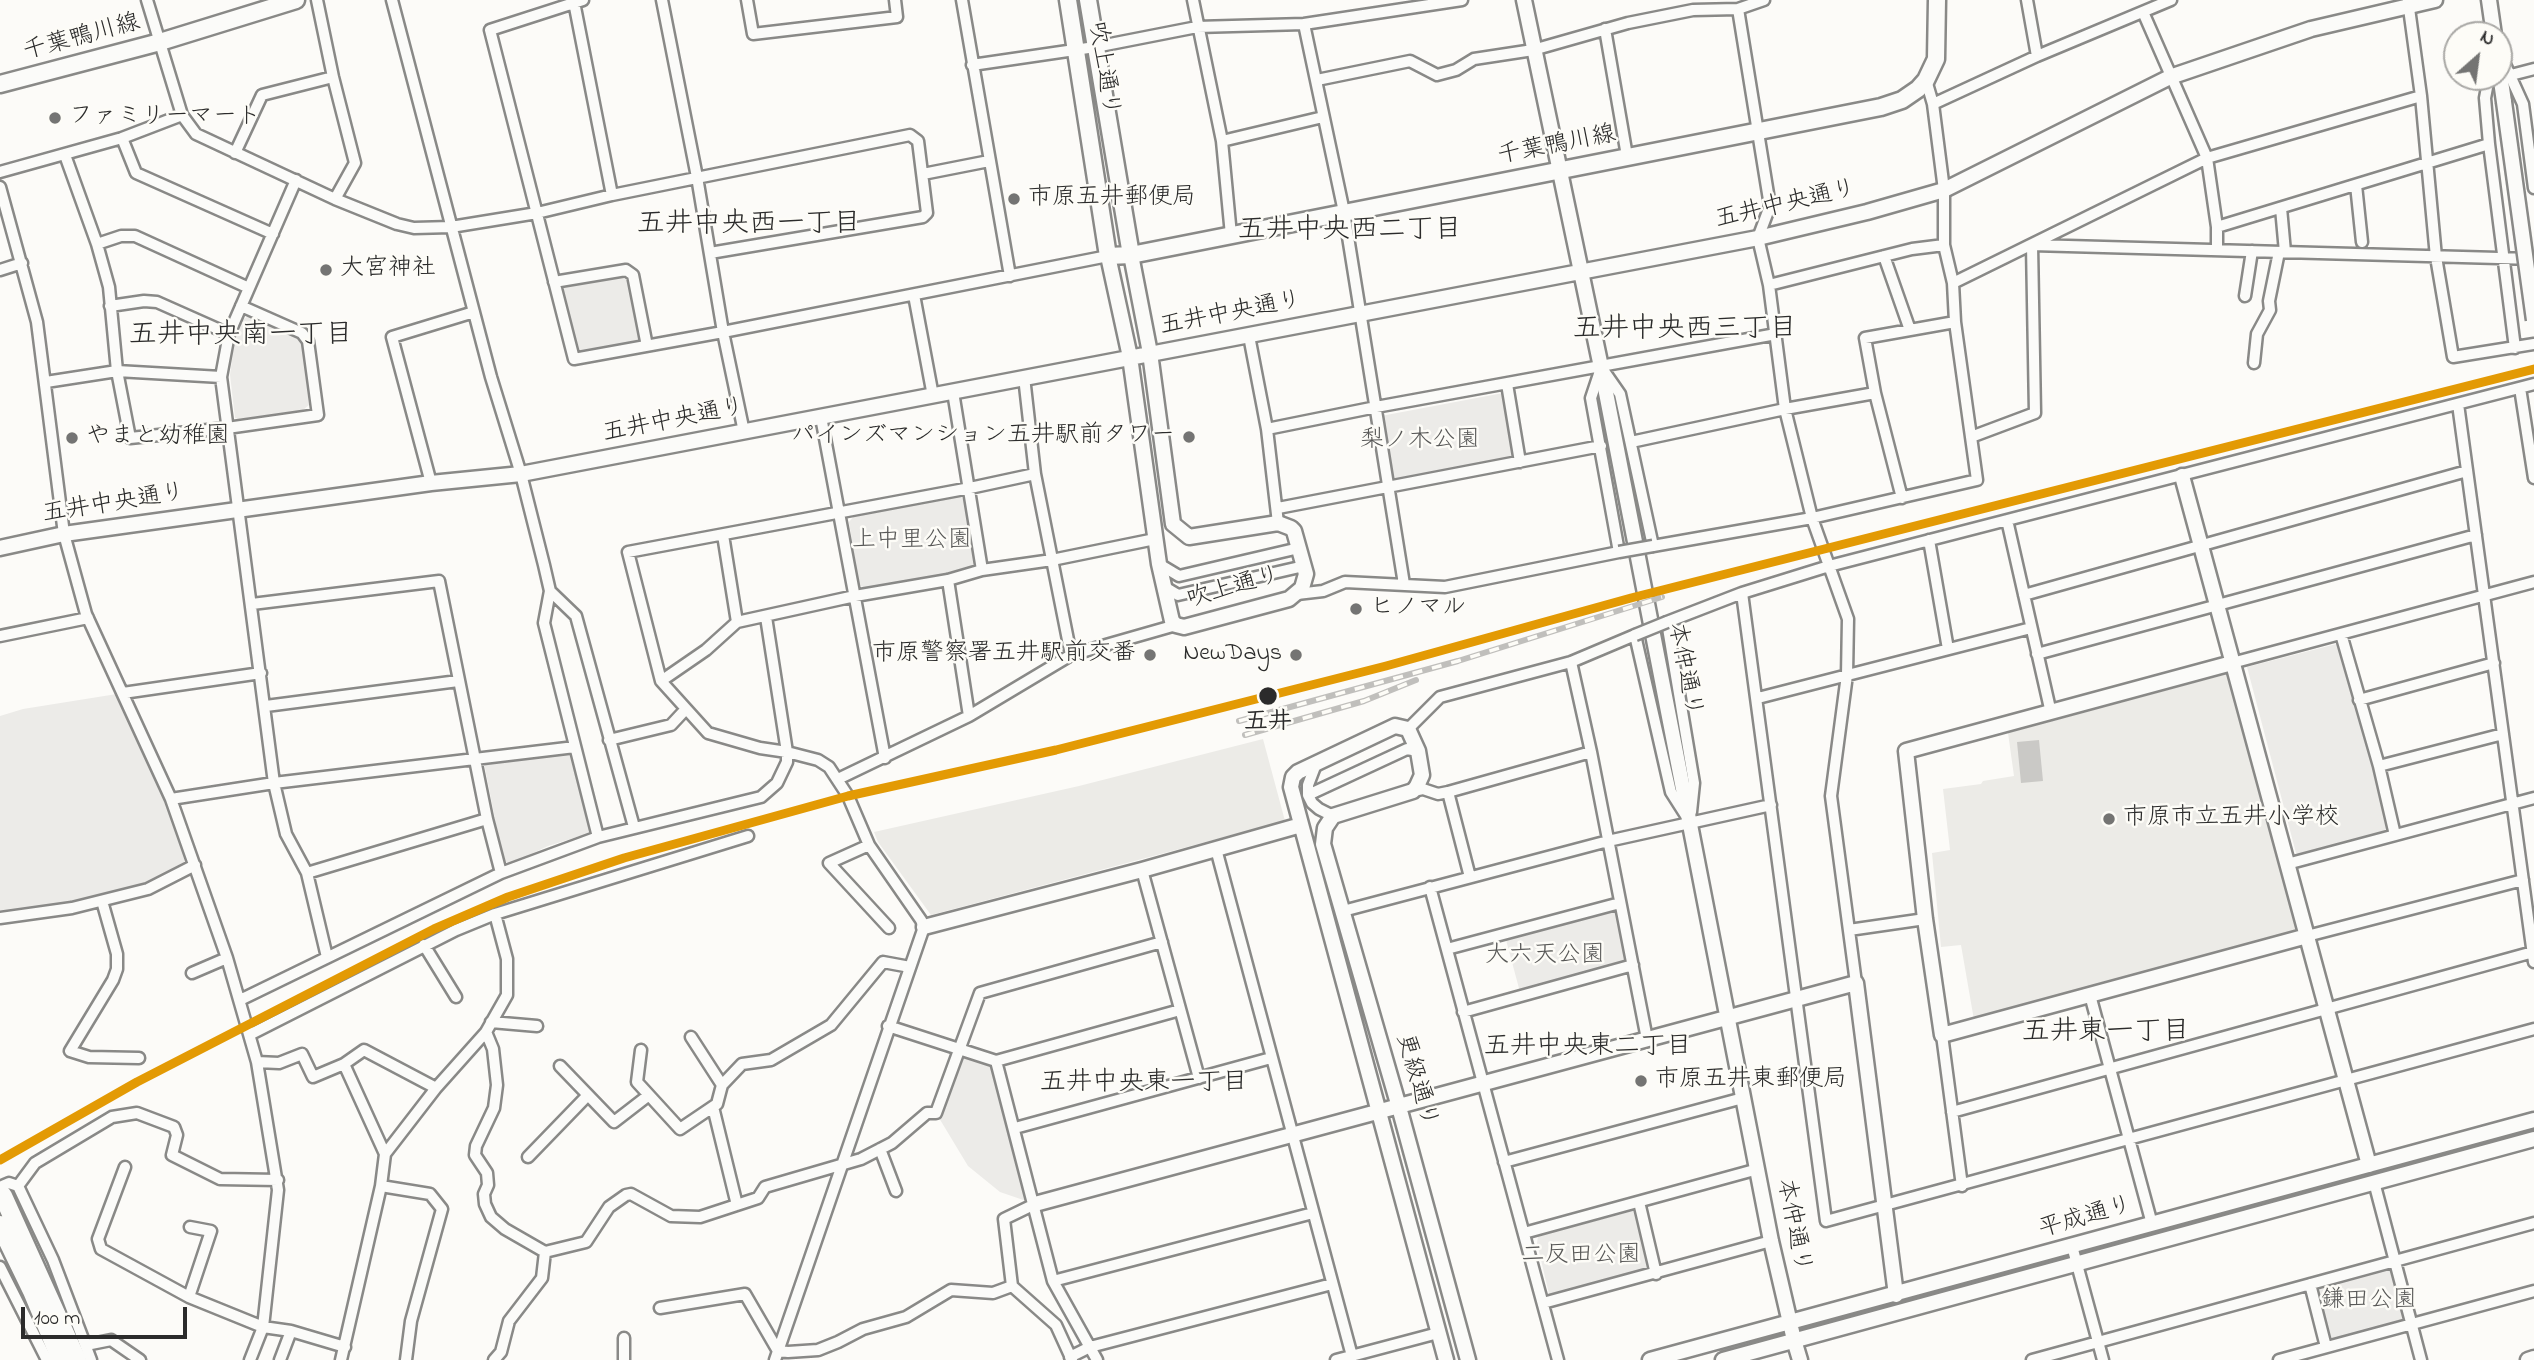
<!DOCTYPE html>
<meta charset="utf-8">
<style>
body{margin:0}
#map{position:relative;width:2534px;height:1360px;overflow:hidden;background:#fcfbf8;font-family:"Indie Flower",sans-serif}
canvas{display:block}
.north{position:absolute;left:2443px;top:21px;width:70px;height:70px;box-sizing:border-box;background:#fdfcf7;border:2px solid #a9a8a5;border-radius:50%;rotate:28deg;font-size:19px;font-weight:700;line-height:28px;text-align:center;color:#2b2b2b}
.north::after{content:'';display:block;margin:auto;width:24px;height:32px;background:#747473;clip-path:polygon(50% 0,100% 100%,50% 72%,0 100%)}
.scale{position:absolute;left:21px;top:1307px;width:166px;height:32px;box-sizing:border-box;border:4px solid #2b2b2b;border-top:0;padding-left:9px;font-size:21px;line-height:24px;white-space:nowrap;color:#2b2b2b;-webkit-text-stroke:5px #fdfcf7;paint-order:stroke}
</style>
<div id="map">
<canvas width="2534" height="1360"></canvas>
<div class="north">N</div>
<div class="scale">100 m</div>
</div>
<script>
const g = document.querySelector('canvas').getContext('2d');
g.lineJoin = 'round';
function fill(path, color) {
  g.fillStyle = color;
  g.fill(path, 'evenodd');
}
function toPath(rows) {
  const path = new Path2D();
  for (const r of rows) {
    path.moveTo(r[0], r[1]);
    for (let i = 2; i < r.length; i += 2) path.lineTo(r[i], r[i + 1]);
  }
  return path;
}
function strokePath(path, color, width, dash) {
  g.strokeStyle = color;
  g.lineWidth = width;
  g.lineCap = dash ? 'butt' : 'round';
  g.setLineDash(dash || []);
  g.stroke(path);
}
function write(font, color, halo, rows, align = 'center') {
  g.font = font + ' "Indie Flower","Klee One",sans-serif';
  g.lineWidth = 5;
  g.setLineDash([]);
  g.textBaseline = 'middle';
  g.strokeStyle = halo;
  g.fillStyle = color;
  for (const [text, x, y, turn = 0] of rows) {
    g.save();
    g.translate(x, y);
    g.rotate((+turn || 0) * Math.PI / 180);
    g.textAlign = isNaN(turn) ? turn : align;
    if (halo) g.strokeText(text, 0, 0);
    g.fillText(text, 0, 0);
    g.restore();
  }
}
fill(toPath([
 [2227,674,2233,678,2300,924,2295,935,1974,1020,1961,945,1941,947,1932,853,1950,850,1943,789,1981,784,1983,781,2014,776,2008,733],
 [1263,739,1285,821,931,915,878,842,874,832,1079,786]
]), '#ecebe7');
fill(toPath([
 [622,275,630,280,640,339,637,343,582,352,577,349,562,291,566,284],
 [249,316,296,337,302,343,309,405,303,410,238,419,235,418,230,375,235,337,243,319],
 [1503,393,1514,458,1392,482,1381,416],
 [958,495,965,500,975,562,971,569,867,589,859,585,849,522,854,516],
 [2340,643,2388,826,2384,832,2300,855,2296,853,2247,667],
 [123,693,195,865,148,889,0,918,0,716,23,709],
 [571,753,592,830,590,833,548,846,510,864,503,860,484,763],
 [1616,910,1627,961,1520,992,1506,940],
 [961,1050,996,1061,1035,1204,1000,1192,968,1166,936,1113],
 [1633,1211,1639,1214,1651,1267,1648,1271,1554,1297,1549,1294,1537,1243,1538,1236],
 [2389,1266,2392,1269,2405,1316,2402,1324,2334,1341,2331,1339,2319,1292,2321,1285]
]), '#ecebe8');
fill(toPath([
 [2039,740,2043,781,2021,783,2017,742]
]), '#cac9c6');
const street = toPath([
 [147,0,182,115,196,134,335,199,397,224,414,228,451,227,537,213,612,195,910,135,918,141,927,213,923,217,710,253],
 [317,0,333,77,355,163,335,199],
 [392,0,491,377,521,474,544,565,550,591,544,623,598,837],
 [583,0,490,30,574,359,723,332,1108,256],
 [662,0,697,177,723,332,744,432],
 [747,0,753,34,897,17,895,0],
 [962,0,1010,276],
 [1193,0,1222,141,1231,235],
 [1764,0,1738,9,1770,206,1758,238,1769,285,1785,409,1812,518,1848,619,1847,675,1831,796,1856,983],
 [2027,0,2037,56],
 [2408,1,2421,96,2436,257,2453,357,2534,344],
 [574,2,612,195],
 [2143,12,2207,158,2217,227,2217,250],
 [1304,24,1344,212,1404,584],
 [1605,29,1627,156],
 [2499,51,2523,104,2534,188],
 [972,65,1095,47,1197,27,1304,24,1462,0],
 [2511,75,2534,69],
 [2489,77,2485,98,2489,144,2515,348],
 [1317,80,1410,61,1437,75,1456,70,1474,59,1533,50,1628,23,1693,10,1738,9],
 [1933,104,2037,56,2171,0],
 [122,138,136,173,273,234],
 [1222,141,1323,117],
 [235,153,262,95,333,77],
 [65,155,97,244,109,287,117,371,130,438,227,428,318,415,308,341,302,333,241,306],
 [0,172,122,138,182,115],
 [923,174,989,161],
 [296,180,229,334,221,377,274,783,286,834,307,873,327,957],
 [2356,185,2362,242],
 [0,187,37,322,64,534,86,614,171,799,227,958,257,1062,278,1190,263,1327,250,1360],
 [2281,208,2285,252],
 [2217,227,2489,144],
 [97,244,121,236,135,236,249,288],
 [1884,256,1910,330],
 [0,270,22,263],
 [554,282,626,270,633,275,647,346],
 [1953,283,2207,158,2421,96],
 [1769,285,1912,249,1944,245],
 [914,295,933,396],
 [2245,296,2252,251],
 [110,306,144,301,157,302,229,334],
 [1249,336,1267,429,1278,523],
 [2254,363,2257,334,2270,310,2269,301,2279,252],
 [1604,371,1620,394,1653,546,1812,518,1977,480,1955,322,1953,283,1944,245,1944,190,1933,104,1926,80],
 [1024,377,1035,474,1071,655],
 [46,382,117,371,221,377],
 [1507,384,1520,462],
 [2520,388,2534,478],
 [953,392,982,570],
 [2458,404,2534,962],
 [821,417,885,758],
 [1267,429,1376,407,1776,334],
 [1971,437,2035,413,2032,245,2534,259],
 [1631,442,1785,409,1875,393],
 [431,483,392,337,474,312],
 [1902,498,1875,393,1865,338,1955,322],
 [1278,508,1601,446],
 [2007,520,2051,713],
 [723,535,737,622],
 [1929,540,1948,649],
 [1159,564,1179,576,1299,548],
 [948,580,969,716],
 [1163,586,1178,595,1304,566],
 [550,591,576,616,634,827],
 [1742,593,1826,1221,2534,1029],
 [1297,594,1323,591,1345,582,1445,587,1619,552,1591,398,1600,371],
 [2024,595,2467,471],
 [252,604,439,581,487,819,501,873],
 [2341,634,2379,766,2395,835],
 [0,636,88,618],
 [2037,654,2476,535],
 [1571,662,1591,752,1647,1039],
 [2232,663,2534,582],
 [661,681,706,650,737,622,855,596,948,580,982,570,1052,560,1155,539],
 [123,693,261,673],
 [1758,698,2031,628],
 [2359,700,2494,663],
 [266,706,458,681],
 [1408,729,1440,697,1571,662,1635,635,1671,792,1685,814],
 [609,740,671,725,685,710],
 [1316,764,1308,785,1308,795,1312,803,1319,809,1333,816],
 [2379,766,2503,734],
 [838,779,969,716,1071,655,1176,625],
 [1413,791,1423,789,1438,794,1448,792,1591,752],
 [1448,792,1470,877],
 [1308,795,1407,749,1418,751],
 [171,799,274,783,575,747],
 [1691,812,1694,783,1667,622,1742,593,1829,566,2534,384],
 [869,845,829,863,889,928],
 [1216,849,1352,1356],
 [2287,864,2534,798],
 [1142,870,1199,1078],
 [307,873,487,819],
 [1430,887,1558,1360],
 [102,901,117,954,117,969,113,980,70,1051,89,1057,139,1058],
 [1343,911,1608,841,1771,805],
 [0,918,72,908,148,889,195,865],
 [1849,930,1925,919],
 [2307,936,2523,880],
 [424,945,456,997],
 [1447,949,1620,903],
 [192,973,227,958],
 [2090,995,2152,1224],
 [240,1000,501,873,598,837,761,797,777,783,787,762,787,752,766,617],
 [1463,1012,1633,965],
 [491,1022,537,1026],
 [888,1026,996,1061,1180,1010],
 [486,1032,493,1049,497,1085,494,1108,476,1146,475,1155,487,1173,488,1185,484,1194,485,1204,491,1217,505,1229,545,1252,586,1242,609,1207,626,1195,631,1194,671,1216,700,1217,758,1198,765,1187,861,1159,892,1143,927,1113,936,1113,980,993,1162,942],
 [251,1034,456,930,495,914,748,836],
 [1942,1035,1962,1186],
 [691,1037,722,1085],
 [641,1050,637,1082,680,1129,717,1104,722,1085,742,1064,771,1060,831,1025,883,962,910,967],
 [996,1061,1053,1281,1097,1360],
 [257,1062,279,1063,302,1054,313,1077,344,1064],
 [560,1066,614,1122,649,1095],
 [713,1107,737,1205],
 [1952,1112,2533,952],
 [1015,1128,1271,1058],
 [880,1149,896,1191],
 [385,1154,436,1088,486,1032,507,995,507,959,495,914],
 [528,1157,588,1095],
 [1504,1162,1743,1098],
 [125,1167,98,1239,101,1249,189,1297,263,1327,291,1331],
 [2374,1182,2421,1360],
 [18,1186,35,1163,112,1117,137,1113,174,1127,177,1135,172,1155,220,1179,278,1180],
 [18,1186,53,1260,91,1360],
 [381,1186,430,1194,442,1209,411,1321,406,1360],
 [0,1187,9,1183,18,1186],
 [1639,1202,1656,1274],
 [1035,1204,1004,1219,1012,1286,1056,1325,1072,1360],
 [1524,1233,1758,1169],
 [2072,1246,2103,1360],
 [0,1267,47,1360],
 [1053,1281,1313,1213],
 [2310,1284,2326,1347],
 [189,1297,211,1231,190,1227],
 [1543,1303,1771,1241],
 [660,1308,745,1294,778,1351,788,1352,818,1350,838,1342,863,1329,906,1317,951,1290,993,1293,1012,1286],
 [624,1338,624,1360],
 [86,1345,111,1340,140,1360],
 [1070,1357,1090,1347,1332,1284],
 [280,1360,291,1331,345,1347],
 [341,1360,381,1186,385,1154,344,1064,364,1050,436,1088],
 [494,1360,501,1352,509,1321,542,1278,545,1252],
 [775,1360,924,927,921,920,869,845,848,796,829,767,818,760,787,752,760,748,708,733,661,681,628,552,970,488,1035,474],
 [1336,1360,1438,1333],
 [2032,1360,2534,1223],
 [2279,1360,2534,1291]
]);
const secondary = toPath([
 [1524,0,1601,367,1771,1241,1794,1340,1800,1360],
 [2489,0,2494,35],
 [2499,67,2504,102],
 [1108,256,1130,357,1159,564,1172,621,1176,625,1184,627,1289,599,1302,588,1306,574,1294,531,1291,528,1278,523,1189,537,1173,524,1150,353,1131,255],
 [2182,476,2369,1165],
 [0,548,64,534,431,483,521,474,1758,238,1867,212,1944,190,2170,77,2311,29,2435,0],
 [2232,663,1906,751,1925,919,1942,1035,2307,936],
 [924,927,1142,870,1301,825],
 [1035,1204,1856,983,1896,1295],
 [1446,1360,1291,787,1293,777,1298,772,1395,726,1408,729,1418,751,1422,775,1417,786,1413,791,1333,816,1325,828,1323,844,1399,1107,1468,1360],
 [1650,1360,2534,1120],
 [1723,1360,2534,1139],
 [2528,1360,2534,1358]
]);
const primary = toPath([
 [1068,0,1108,256,1131,255,1881,107,1902,100,1918,89,1926,80,1936,59,1937,0],
 [1088,0,1131,255],
 [0,84,160,42,296,0]
]);
const highway = toPath([
 [3,1196,77,1360],
 [0,1225,32,1291,61,1360]
]);
strokePath(street, '#898987', 15);
strokePath(secondary, '#898987', 19);
strokePath(primary, '#898987', 21);
strokePath(highway, '#898987', 23);
strokePath(street, '#fbfbf9', 10);
strokePath(secondary, '#fbfbf9', 14);
strokePath(primary, '#fbfbf9', 16);
strokePath(highway, '#fbfbf9', 18);
const rail = toPath([
 [1239,721,1458,661,1662,597],
 [1245,735,1364,701,1416,680]
]);
strokePath(rail, '#c0bfbc', 6);
strokePath(rail, '#fdfcf7', 3.5, [10]);
const streetBridge = toPath([
 [1619,552,1653,546],
 [1635,635,1667,622]
]);
const secondaryBridge = toPath([
 [2504,102,2534,320]
]);
strokePath(streetBridge, '#898987', 15, []);
strokePath(secondaryBridge, '#898987', 19, []);
strokePath(streetBridge, '#fbfbf9', 10);
strokePath(secondaryBridge, '#fbfbf9', 14);
strokePath(toPath([
 [0,1160,137,1082,434,929,508,897,624,858,848,796,1056,750,1386,666,1631,598,2534,369]
]), '#e39a04', 9);
for (const [x, y, r, color] of [
 [55,118,7,"#747473"],
 [1014,199,7,"#747473"],
 [326,270,7,"#747473"],
 [1189,437,7,"#747473"],
 [72,438,7,"#747473"],
 [1356,609,7,"#747473"],
 [1150,655,7,"#747473"],
 [1296,655,7,"#747473"],
 [1268,696,10,"#2b2b2b"],
 [2109,819,7,"#747473"],
 [1641,1081,7,"#747473"]
]) {
  const dot = new Path2D();
  dot.arc(x, y, r, 0, 2 * Math.PI);
  g.fillStyle = color;
  g.fill(dot);
  strokePath(dot, '#fdfcf7', 2.5);
}
write('24px', '#2b2b2b', '#fdfcf7', [
 ["千葉鴨川線",82,39,-15],
 ["吹上通り",1102,69,81],
 ["千葉鴨川線",1557,147,-11],
 ["五井中央通り",1786,206,-13],
 ["五井中央通り",1231,315,-11],
 ["五井中央通り",674,422,-11],
 ["五井中央通り",114,505,-9],
 ["吹上通り",1234,589,-16],
 ["本仲通り",1683,670,79],
 ["更級通り",1415,1081,74],
 ["平成通り",2086,1219,-16],
 ["本仲通り",1792,1226,79]
]);
write('24px', '#2b2b2b', '#fdfcf7', [
 ["ファミリーマート",69,118],
 ["市原五井郵便局",1028,199],
 ["大宮神社",340,270],
 ["パインズマンション五井駅前タワー",1175,437,"right"],
 ["やまと幼稚園",86,438],
 ["ヒノマル",1370,609],
 ["市原警察署五井駅前交番",1136,655,"right"],
 ["NewDays",1282,655,"right"],
 ["市原市立五井小学校",2123,819],
 ["市原五井東郵便局",1655,1081]
], 'left');
write('24px', '#585857', '#fdfcf7', [
 ["梨ノ木公園",1420,442],
 ["上中里公園",912,542],
 ["大六天公園",1545,957],
 ["二反田公園",1581,1257],
 ["鎌田公園",2369,1302]
]);
write('bold 24px', '#2b2b2b', '#fdfcf7', [
 ["五井",1268,724]
]);
write('26px', '#2b2b2b', '#fdfcf7', [
 ["五井中央東二丁目",1588,1049],
 ["五井中央東一丁目",1144,1085]
]);
write('28px', '#2b2b2b', '#fdfcf7', [
 ["五井中央西一丁目",749,226],
 ["五井中央西二丁目",1350,232],
 ["五井中央西三丁目",1685,331],
 ["五井中央南一丁目",241,337],
 ["五井東一丁目",2106,1034]
]);
</script>
